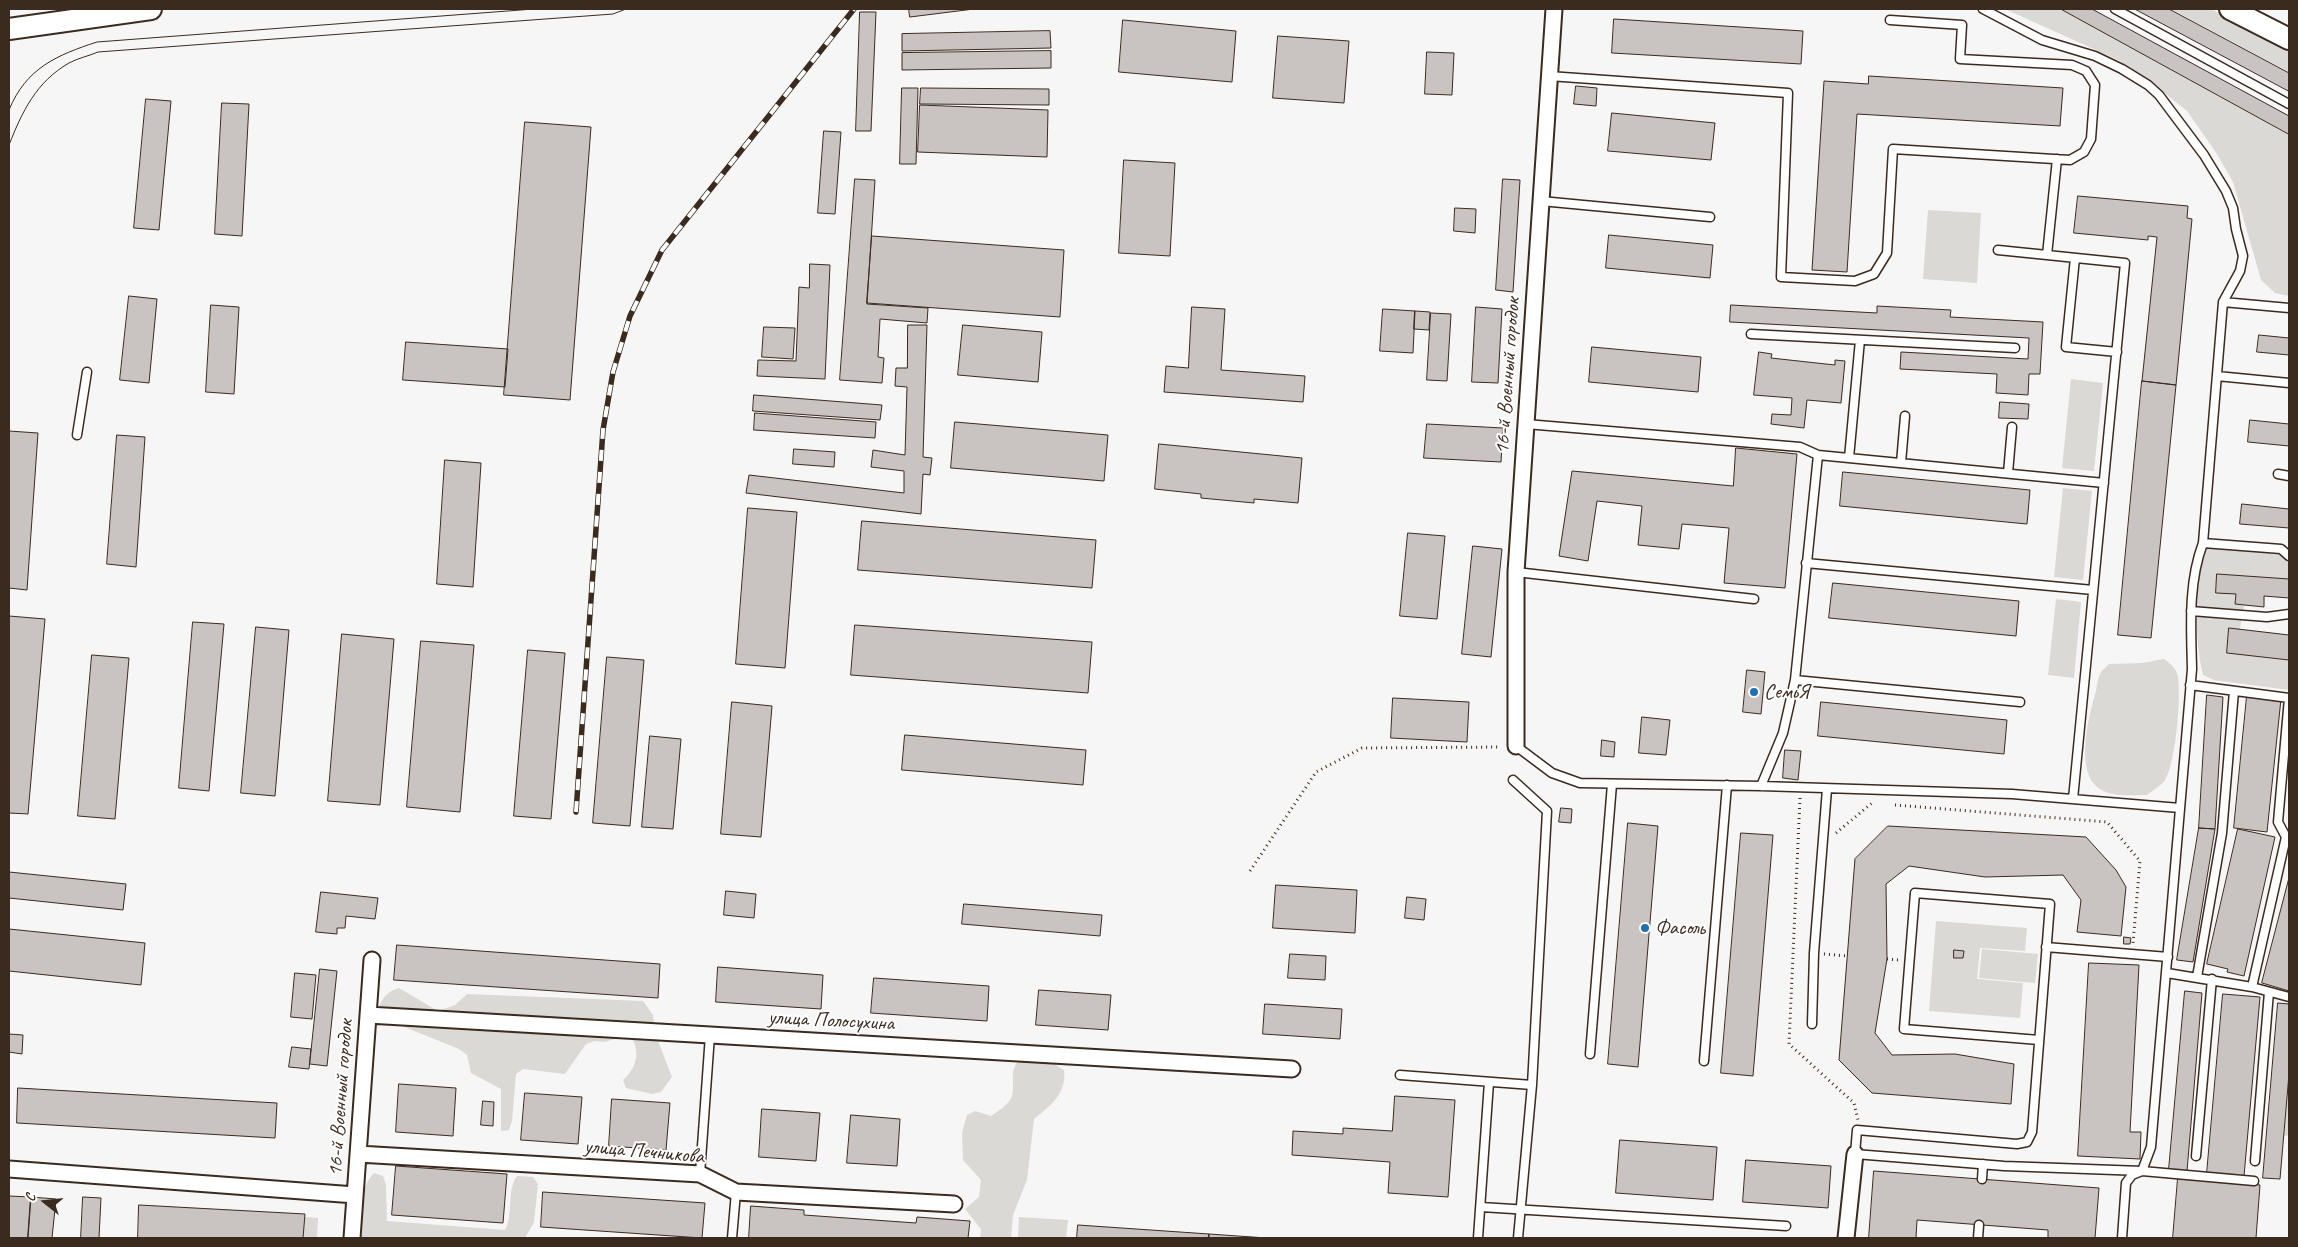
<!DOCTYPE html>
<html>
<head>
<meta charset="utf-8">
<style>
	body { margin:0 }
	#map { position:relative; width:2298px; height:1247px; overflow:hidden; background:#f7f6f6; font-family:Caveat,sans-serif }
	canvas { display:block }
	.frame { position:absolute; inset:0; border:10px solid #3b2a1e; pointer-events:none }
	.north { position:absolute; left:20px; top:1177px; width:50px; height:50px; -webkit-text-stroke:4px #fff; paint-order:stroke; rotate:286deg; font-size:14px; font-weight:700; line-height:20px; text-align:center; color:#3b2a1e }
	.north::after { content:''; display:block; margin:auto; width:18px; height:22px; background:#3b2a1e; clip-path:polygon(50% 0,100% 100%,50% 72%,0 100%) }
</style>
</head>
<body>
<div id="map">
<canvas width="2298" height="1247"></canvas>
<div class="frame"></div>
<div class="north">С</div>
</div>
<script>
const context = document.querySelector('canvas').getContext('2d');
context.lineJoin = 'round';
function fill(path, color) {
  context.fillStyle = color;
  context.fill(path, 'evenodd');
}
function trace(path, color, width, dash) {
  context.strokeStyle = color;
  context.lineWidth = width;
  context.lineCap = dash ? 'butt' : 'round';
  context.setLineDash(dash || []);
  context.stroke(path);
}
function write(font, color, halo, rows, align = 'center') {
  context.font = font + ' Caveat,sans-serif';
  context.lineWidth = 4;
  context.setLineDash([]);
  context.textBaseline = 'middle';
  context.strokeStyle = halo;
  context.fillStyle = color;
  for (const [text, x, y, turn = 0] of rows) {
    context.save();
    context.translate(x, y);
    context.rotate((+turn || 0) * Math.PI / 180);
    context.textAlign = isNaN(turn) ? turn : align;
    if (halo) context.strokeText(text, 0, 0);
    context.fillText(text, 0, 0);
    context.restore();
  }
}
const green = new Path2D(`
	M 2005,9 L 2061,9 L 2289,134 L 2289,296 L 2275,293 L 2261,280 L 2233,182 L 2217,154 L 2187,111 L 2146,78 L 2118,60 Z
	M 2171,9 L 2211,9 L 2289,49 L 2289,72 Z
	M 1928,210 L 1981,213 L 1977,283 L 1923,279 Z
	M 2071,379 L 2103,383 L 2094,471 L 2062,468 Z
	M 2063,488 L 2092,491 L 2083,580 L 2054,577 Z
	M 2207,548 L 2279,554 L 2289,563 L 2289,598 L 2265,596 L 2264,607 L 2244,605 L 2240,629 L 2289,635 L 2289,690 L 2214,680 L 2203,675 C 2194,636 2196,591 2203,552 Z
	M 2056,599 L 2081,602 L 2074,678 L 2048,675 Z
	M 2164,659 C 2171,664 2176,668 2178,677 C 2181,698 2176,762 2165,780 C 2161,786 2152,791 2147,795 C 2131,795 2107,798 2095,785 C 2076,765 2089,715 2096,691 C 2097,685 2098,677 2101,672 C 2103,669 2107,666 2109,664 L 2142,663 Z
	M 1936,921 L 2027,928 L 2025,951 L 1980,948 L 1977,979 L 2023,983 L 2020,1018 L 1929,1011 Z
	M 1982,949 L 2038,954 L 2035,983 L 1979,978 Z
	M 399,988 L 438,1011 L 455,1005 L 467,994 L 643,1001 L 653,1015 L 655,1033 L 672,1077 L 661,1092 L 652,1094 L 626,1088 L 623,1080 C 637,1068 641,1050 630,1035 L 604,1042 L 595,1041 L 586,1044 L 565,1074 L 523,1069 L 516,1074 L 512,1121 L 509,1130 L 501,1131 L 501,1089 L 471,1073 L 467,1055 L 459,1049 L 382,1018 L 378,1011 C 380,1000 387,991 399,988 Z
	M 1019,1060 L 1048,1060 L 1064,1070 C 1067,1093 1051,1106 1034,1119 L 1027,1180 L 1013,1215 L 1011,1238 L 980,1238 L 981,1229 L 965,1209 L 979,1197 L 981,1180 L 963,1160 L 962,1133 L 967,1115 L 975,1111 L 991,1116 C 998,1111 1009,1105 1012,1096 C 1016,1082 1008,1073 1019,1060 Z
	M 2289,1074 L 2289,1135 L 2284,1136 Z
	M 374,1173 L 383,1176 L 386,1185 L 387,1221 L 505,1230 C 514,1213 506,1192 517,1176 L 533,1177 L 538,1184 L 534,1222 L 525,1238 L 360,1238 C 360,1217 358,1189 374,1173 Z
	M 305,1217 L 318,1218 L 317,1238 L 303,1238 Z
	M 1019,1217 L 1068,1220 L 1066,1238 L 1018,1238 Z`);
const building = new Path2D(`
	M 909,9 L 974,9 L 910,17 Z
	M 2061,9 L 2092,9 L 2289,116 L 2289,134 Z
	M 2135,9 L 2169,9 L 2289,73 L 2289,91 Z
	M 860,12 L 876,12 L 871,131 L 856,131 Z
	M 1614,19 L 1803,31 L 1801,64 L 1612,53 Z
	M 1123,20 L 1236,31 L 1232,82 L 1119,72 Z
	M 1050,31 L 1051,48 L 902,51 L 902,34 Z
	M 1278,36 L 1349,41 L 1344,103 L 1273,98 Z
	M 1051,51 L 1051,68 L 902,70 L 902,53 Z
	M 1427,52 L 1454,53 L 1452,95 L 1425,94 Z
	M 1869,76 L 2063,88 L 2060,126 L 1857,114 L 1847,272 L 1812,270 L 1824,81 L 1868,84 Z
	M 1576,86 L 1597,88 L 1596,106 L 1574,104 Z
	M 902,88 L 918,88 L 916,164 L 900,164 Z
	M 921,88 L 1049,89 L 1049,105 L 920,104 Z
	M 146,99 L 171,101 L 159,230 L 134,228 Z
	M 222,103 L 249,104 L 242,236 L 215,234 Z
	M 920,105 L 1048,110 L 1047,157 L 918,152 Z
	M 1612,113 L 1715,123 L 1711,160 L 1608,151 Z
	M 525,122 L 591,127 L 570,400 L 504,395 Z
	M 824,131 L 841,132 L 835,214 L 818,213 Z
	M 1124,160 L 1175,163 L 1170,256 L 1119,253 Z
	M 855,179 L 875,180 L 867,304 L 928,308 L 927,323 L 880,319 L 878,357 L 884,358 L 882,383 L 840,380 Z
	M 1503,179 L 1520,180 L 1513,292 L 1496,290 Z
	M 2078,196 L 2188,206 L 2187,218 L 2192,219 L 2176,385 L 2142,381 L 2157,237 L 2148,236 L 2148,240 L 2074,233 Z
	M 1455,208 L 1476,209 L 1475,233 L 1454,231 Z
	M 1609,235 L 1713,245 L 1710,278 L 1606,268 Z
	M 872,236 L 1064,250 L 1060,317 L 867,303 Z
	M 810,264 L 830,265 L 825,379 L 757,376 L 758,360 L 796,361 L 799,287 L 809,288 Z
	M 129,296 L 157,299 L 149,383 L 120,380 Z
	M 211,305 L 239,307 L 234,394 L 206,392 Z
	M 1731,305 L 1877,313 L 1877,306 L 1951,310 L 1950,317 L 2043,322 L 2040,374 L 2029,374 L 2028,395 L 1996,393 L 1997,374 L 1900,369 L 1901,352 L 2028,359 L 2029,338 L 1730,322 Z
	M 1192,307 L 1225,309 L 1221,370 L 1305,376 L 1303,402 L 1164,392 L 1166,366 L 1188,368 Z
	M 1476,307 L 1502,309 L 1498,383 L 1472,382 Z
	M 1383,309 L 1415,311 L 1413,353 L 1380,351 Z
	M 1415,311 L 1430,312 L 1429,330 L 1414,329 Z
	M 1431,313 L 1451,314 L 1447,381 L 1427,380 Z
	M 908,325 L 927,325 L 923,457 L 932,458 L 930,475 L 923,474 L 921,514 L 746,493 L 749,475 L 904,493 L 904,471 L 871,467 L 873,450 L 905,455 L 907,387 L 895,386 L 896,368 L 907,368 Z
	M 963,325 L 1042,332 L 1038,382 L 958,375 Z
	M 764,327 L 795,328 L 793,359 L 762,357 Z
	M 2259,335 L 2289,338 L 2289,355 L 2257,352 Z
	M 406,342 L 508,349 L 505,387 L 403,380 Z
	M 1592,347 L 1701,357 L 1698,392 L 1589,382 Z
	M 1759,352 L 1772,354 L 1771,358 L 1835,365 L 1835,360 L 1845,361 L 1841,403 L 1807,400 L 1804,428 L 1771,424 L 1772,414 L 1791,415 L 1792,398 L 1754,395 Z
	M 2142,381 L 2176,385 L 2151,638 L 2118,635 Z
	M 754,395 L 882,405 L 880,420 L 753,411 Z
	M 2000,402 L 2029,404 L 2028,419 L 1999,418 Z
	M 755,413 L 876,422 L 875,438 L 754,430 Z
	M 2250,420 L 2289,424 L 2289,446 L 2248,442 Z
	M 955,422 L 1108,435 L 1104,481 L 951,468 Z
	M 1427,424 L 1503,428 L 1501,462 L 1424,458 Z
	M 9,431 L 38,433 L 27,590 L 9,588 Z
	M 117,435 L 145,437 L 136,567 L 107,564 Z
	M 1159,444 L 1302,458 L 1298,503 L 1254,499 L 1254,503 L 1201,498 L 1201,494 L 1155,489 Z
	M 1736,448 L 1797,454 L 1785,588 L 1724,583 L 1729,528 L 1682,524 L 1679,549 L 1638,545 L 1642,506 L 1597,501 L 1588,561 L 1559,556 L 1572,471 L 1733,486 Z
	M 794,449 L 835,452 L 834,467 L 793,464 Z
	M 445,460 L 481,463 L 473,587 L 437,584 Z
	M 1843,472 L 2030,490 L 2027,524 L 1840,506 Z
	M 2242,504 L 2289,509 L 2289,528 L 2240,524 Z
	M 748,508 L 797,512 L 785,668 L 736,664 Z
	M 862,521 L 1096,540 L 1092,588 L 858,570 Z
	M 1408,533 L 1445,536 L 1437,619 L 1400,616 Z
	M 1473,546 L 1502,549 L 1491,657 L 1462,654 Z
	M 2217,574 L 2289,579 L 2289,598 L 2264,596 L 2264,607 L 2235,604 L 2236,594 L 2216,593 Z
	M 1833,583 L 2019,601 L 2016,636 L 1829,618 Z
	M 9,616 L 45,619 L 28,814 L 9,813 Z
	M 193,622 L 224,624 L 209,791 L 179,788 Z
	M 855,625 L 1092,642 L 1088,693 L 851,675 Z
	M 256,627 L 289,630 L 275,796 L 241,793 Z
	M 2229,628 L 2289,635 L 2289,660 L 2227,653 Z
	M 342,634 L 394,639 L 380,805 L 328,801 Z
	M 421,641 L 474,645 L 460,812 L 407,807 Z
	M 528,650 L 565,653 L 551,819 L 514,816 Z
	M 92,655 L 129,658 L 115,819 L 78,816 Z
	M 607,657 L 644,660 L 630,826 L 593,823 Z
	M 1747,670 L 1765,672 L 1761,714 L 1743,712 Z
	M 2207,695 L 2223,697 L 2215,829 L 2199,828 Z
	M 2247,696 L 2281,699 L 2267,832 L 2234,828 Z
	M 1393,698 L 1469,702 L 1467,742 L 1391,738 Z
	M 732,702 L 772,706 L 761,837 L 721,834 Z
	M 1821,702 L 2007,720 L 2004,754 L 1818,736 Z
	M 1642,717 L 1670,720 L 1666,755 L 1639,753 Z
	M 905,735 L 1086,750 L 1083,785 L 902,770 Z
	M 650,736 L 681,739 L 673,829 L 642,827 Z
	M 1602,740 L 1615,742 L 1614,757 L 1601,756 Z
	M 1785,750 L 1801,751 L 1798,780 L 1783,778 Z
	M 1561,808 L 1572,809 L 1571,823 L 1559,822 Z
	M 1628,823 L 1658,826 L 1638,1067 L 1608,1064 Z
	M 1888,826 L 2086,837 L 2116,870 L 2126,887 L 2121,936 L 2077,932 L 2081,900 L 2063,875 L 1985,877 L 1909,866 L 1886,884 L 1887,959 L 1875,1033 L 1892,1055 L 1955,1054 L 2014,1064 L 2011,1104 L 1872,1093 L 1839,1060 L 1855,859 Z
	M 2199,828 L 2215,829 L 2193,962 L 2177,960 Z
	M 2238,829 L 2275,837 L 2244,976 L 2227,972 L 2228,969 L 2207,964 Z
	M 1741,833 L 1773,835 L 1753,1076 L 1721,1073 Z
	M 9,872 L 126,884 L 123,910 L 9,898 Z
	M 2289,878 L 2289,991 L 2262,983 Z
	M 1276,885 L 1357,890 L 1355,933 L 1273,928 Z
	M 726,891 L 756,894 L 754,918 L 724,915 Z
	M 321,892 L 378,898 L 375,919 L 346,916 L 345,928 L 337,928 L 337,934 L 316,932 Z
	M 1407,897 L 1426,899 L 1424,920 L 1405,918 Z
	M 964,904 L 1102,915 L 1100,936 L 962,924 Z
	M 9,929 L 145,943 L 141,985 L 9,971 Z
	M 2124,937 L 2131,938 L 2130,944 L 2124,944 Z
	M 397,945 L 660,964 L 658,998 L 394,980 Z
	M 1954,950 L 1964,951 L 1963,958 L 1954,958 Z
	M 1290,954 L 1326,956 L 1325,980 L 1288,978 Z
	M 2089,963 L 2139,965 L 2130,1132 L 2141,1132 L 2140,1159 L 2078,1156 Z
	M 718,967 L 823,975 L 821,1009 L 716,1002 Z
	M 320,969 L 337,971 L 327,1066 L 310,1064 Z
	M 295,973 L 316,975 L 312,1019 L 291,1017 Z
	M 874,978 L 989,986 L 987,1021 L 871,1013 Z
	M 1039,990 L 1111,995 L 1108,1030 L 1036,1025 Z
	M 2185,991 L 2202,993 L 2187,1171 L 2169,1169 Z
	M 2223,994 L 2260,997 L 2244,1176 L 2207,1173 Z
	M 2278,1003 L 2289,1004 L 2289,1074 L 2280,1179 L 2263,1178 Z
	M 1265,1004 L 1342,1009 L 1340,1039 L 1263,1034 Z
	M 9,1034 L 23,1035 L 22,1054 L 9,1052 Z
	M 292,1047 L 311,1049 L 309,1069 L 289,1067 Z
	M 399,1084 L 456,1088 L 453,1136 L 396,1132 Z
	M 18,1088 L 277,1103 L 275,1138 L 17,1123 Z
	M 525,1093 L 582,1097 L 578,1144 L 521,1140 Z
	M 1395,1096 L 1455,1100 L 1448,1197 L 1388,1193 L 1390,1162 L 1292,1155 L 1293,1131 L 1343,1134 L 1343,1128 L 1392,1131 Z
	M 612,1099 L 670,1103 L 666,1150 L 609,1146 Z
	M 483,1101 L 494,1102 L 493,1126 L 481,1125 Z
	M 762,1109 L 820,1113 L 816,1161 L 759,1157 Z
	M 851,1115 L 900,1119 L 897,1166 L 847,1163 Z
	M 1620,1140 L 1717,1147 L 1713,1200 L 1616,1193 Z
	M 1746,1160 L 1831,1166 L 1828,1208 L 1743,1202 Z
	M 396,1166 L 507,1174 L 503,1223 L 392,1215 Z
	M 1874,1171 L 2099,1188 L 2095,1238 L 2048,1238 L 2048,1230 L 1917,1220 L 1916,1238 L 1869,1238 Z
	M 2178,1178 L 2260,1185 L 2256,1238 L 2173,1238 Z
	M 543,1192 L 705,1203 L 702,1238 L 541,1227 Z
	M 9,1196 L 31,1197 L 28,1238 L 9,1238 Z
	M 31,1197 L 56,1199 L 52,1238 L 28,1238 Z
	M 83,1197 L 101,1198 L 99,1238 L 81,1238 Z
	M 139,1205 L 305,1214 L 303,1238 L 138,1238 Z
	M 751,1206 L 804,1210 L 804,1215 L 916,1223 L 917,1217 L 970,1221 L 968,1238 L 749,1238 Z
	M 1078,1225 L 1209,1234 L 1209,1238 L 1077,1238 Z
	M 1209,1234 L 1267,1238 L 1209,1238 Z`);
const path = new Path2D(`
	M 1800,798 L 1789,1044 L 1854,1103 L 1858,1120
	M 1895,805 L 2107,822 L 2140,861 L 2133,943
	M 1836,833 L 1872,803
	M 1250,871 L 1316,772 L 1362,748 L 1500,747
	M 1824,954 L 1847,956
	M 1887,959 L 1899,960`);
const service = new Path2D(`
	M 1983,9 L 2042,40 L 2095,56 L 2122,69 L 2148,85 L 2159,95 L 2204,155 L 2226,191 L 2233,208 L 2236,229 L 2243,256 L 2240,271 L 2223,302 L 2203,543 C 2188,583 2191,626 2192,669 L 2151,1147 L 2142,1171 L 2132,1175 L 2126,1183 L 2122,1238
	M 2115,9 L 2289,104
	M 1549,76 L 1788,93 L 1781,277 L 1855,281 L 1874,274 L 1887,253 L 1893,149 L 2070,160 L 2084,152 L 2091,139 L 2095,85 L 2086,71 L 2072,65 L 1960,59 L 1962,25 L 1890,20
	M 2057,159 L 2047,255 L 2125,263 L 2073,799
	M 1541,201 L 1710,217
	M 1998,250 L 2047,255
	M 2075,258 L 2066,347 L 2117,352
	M 2223,302 L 2289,308
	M 1751,334 L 2015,348
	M 2217,376 L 2289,383
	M 1526,424 L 1800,447 L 1818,455 L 2104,483
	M 77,435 L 87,372
	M 1849,458 L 1860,340
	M 1901,463 L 1905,416
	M 2008,473 L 2012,427
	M 2278,474 L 2289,476
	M 2203,543 L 2281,549 L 2289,556
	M 1806,563 L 2093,590
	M 1516,572 L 1754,599
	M 2191,611 L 2267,617 L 2289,614
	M 1795,680 L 2020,702
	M 2190,685 L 2289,698
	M 1516,746 L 1552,773 L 1580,783 L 1761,786 L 2012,794 L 2180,808
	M 1513,780 L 1547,811 L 1532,1085 L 1518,1238
	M 1761,786 L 1783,733 L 1795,680 L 1818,455
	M 2046,947 L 2168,957
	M 2167,973 L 2252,987 L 2289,997
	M 2197,977 L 2222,833 L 2234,691
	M 2252,987 L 2286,837 L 2278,822 L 2289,698
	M 1812,1024 L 1814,953 L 1827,789
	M 2039,1040 L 1904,1029 L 1915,893 L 2050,904 L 2032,1132 L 2027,1142 L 2017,1144 L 1857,1130 L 1855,1154 L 2004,1166 L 2142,1171 L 2254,1181
	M 1590,1054 L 1612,784
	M 1704,1061 L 1727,785
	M 1400,1075 L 1532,1085
	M 2196,1156 L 2212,979
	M 2255,1161 L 2269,992
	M 700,1174 L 710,1035
	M 1982,1179 L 1983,1164
	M 1481,1207 L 1786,1226
	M 732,1238 L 736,1192
	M 1478,1238 L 1489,1082
	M 1978,1238 L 1979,1225`);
const minor = new Path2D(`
	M 1516,746 L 1516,572 L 1554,9
	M 368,1015 L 1292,1069
	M 358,1154 L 700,1174 L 736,1192 L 954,1204
	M 9,1169 L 355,1195
	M 352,1238 L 372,960
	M 1846,1238 L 1855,1154`);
const secondary = new Path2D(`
	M 2230,9 L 2289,39
	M 9,29 L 151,9`);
const tram = new Path2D(`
	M 9,110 C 26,68 57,55 97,42 L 534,9
	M 9,145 C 22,112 36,82 69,63 C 78,58 89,56 98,52 L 613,14 L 626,9`);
const rail = new Path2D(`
	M 576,812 L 603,430 L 613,372 L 630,316 L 662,250 L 854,9`);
const markers = [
	[1754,692,5,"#1f6fb2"],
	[1645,928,5,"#1f6fb2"]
];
const streetNames = [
	["16-й Военный городок",1508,376,-86],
	["улица Полосухина",831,1021,3],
	["16-й Военный городок",341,1098,-86],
	["улица Печникова",644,1152,5]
];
const poiNames = [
	["СемьЯ",1764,692],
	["Фасоль",1655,928]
];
fill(green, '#dbd9d6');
fill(building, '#c9c3c1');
trace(building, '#3b2a1e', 1);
trace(service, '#3b2a1e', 11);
trace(minor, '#3b2a1e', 19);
trace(secondary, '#3b2a1e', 24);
trace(path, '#3b2a1e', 3, [1, 4]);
trace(service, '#fff', 8);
trace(minor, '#fff', 15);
trace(secondary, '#fff', 20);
trace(tram, '#3b2a1e', 1);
trace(rail, '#3b2a1e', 5.5);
trace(rail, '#fff', 4, [11]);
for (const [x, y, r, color] of markers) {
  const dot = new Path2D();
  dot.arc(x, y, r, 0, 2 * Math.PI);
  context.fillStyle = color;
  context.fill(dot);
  trace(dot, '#fff', 2);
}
write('21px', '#3b2a1e', '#fff', streetNames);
write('21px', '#3b2a1e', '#fff', poiNames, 'left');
</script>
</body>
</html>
